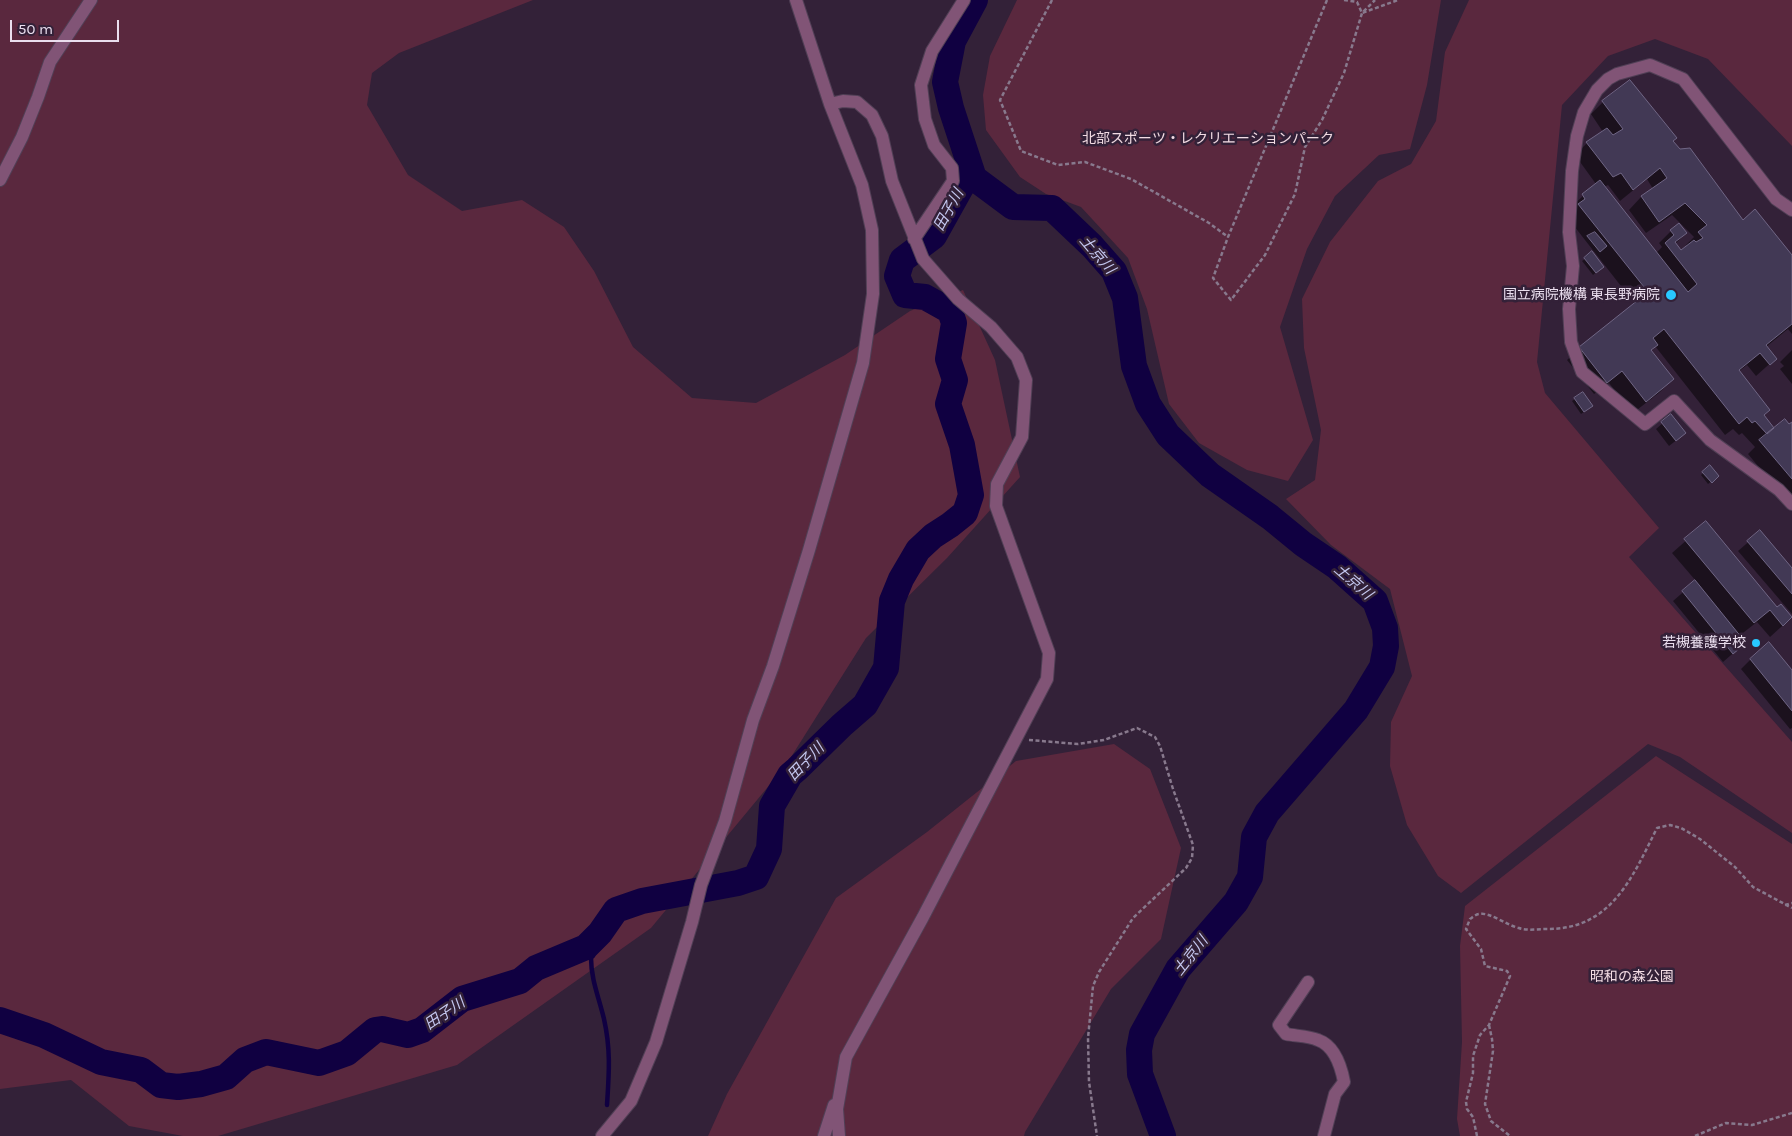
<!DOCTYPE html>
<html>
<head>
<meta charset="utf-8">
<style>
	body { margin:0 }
	#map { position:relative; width:1792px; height:1136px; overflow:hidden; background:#332138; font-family:Karla,sans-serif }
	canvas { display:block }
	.scale { position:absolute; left:10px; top:20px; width:109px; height:22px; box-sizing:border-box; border:2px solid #eadeee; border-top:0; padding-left:6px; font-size:15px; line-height:18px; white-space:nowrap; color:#eadeee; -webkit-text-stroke:4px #332138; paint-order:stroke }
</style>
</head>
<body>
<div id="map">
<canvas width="1792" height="1136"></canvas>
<div class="scale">50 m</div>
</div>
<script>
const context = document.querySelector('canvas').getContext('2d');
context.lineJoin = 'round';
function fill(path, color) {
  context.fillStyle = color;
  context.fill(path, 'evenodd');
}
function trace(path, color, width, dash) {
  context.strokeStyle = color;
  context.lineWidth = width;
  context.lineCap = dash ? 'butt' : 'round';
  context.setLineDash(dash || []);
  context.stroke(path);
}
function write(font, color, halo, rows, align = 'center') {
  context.font = font + ' Karla,"Noto Sans JP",sans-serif';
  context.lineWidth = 5;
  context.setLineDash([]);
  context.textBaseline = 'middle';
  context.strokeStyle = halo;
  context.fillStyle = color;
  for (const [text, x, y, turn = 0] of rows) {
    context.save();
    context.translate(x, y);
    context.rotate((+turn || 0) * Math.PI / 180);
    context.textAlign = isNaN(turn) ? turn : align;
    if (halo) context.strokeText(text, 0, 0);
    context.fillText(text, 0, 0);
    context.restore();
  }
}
const green = new Path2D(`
	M 0,0 L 533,0 L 399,53 L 372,73 L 367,105 L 408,175 L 462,211 L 522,200 L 564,227 L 594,271 L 633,347 L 692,398 L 756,403 L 845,355 L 910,311 L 963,290 L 995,360 L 1020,477 L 947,558 L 866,638 L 786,765 L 651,928 L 457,1065 L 218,1136 L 183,1136 L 129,1126 L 71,1080 L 0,1089 Z
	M 1017,0 L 1441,0 L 1427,85 L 1410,149 L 1379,155 L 1335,196 L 1307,249 L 1280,327 L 1313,440 L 1288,481 L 1247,470 L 1199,443 L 1169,404 L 1147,309 L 1128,258 L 1081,207 L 1046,194 L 1020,177 L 986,130 L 983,95 L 990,56 Z
	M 1469,0 L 1792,0 L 1792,146 L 1708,59 L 1655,39 L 1608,56 L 1562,105 L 1537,362 L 1545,393 L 1659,528 L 1629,557 L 1792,742 L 1792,833 L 1680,757 L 1648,744 L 1461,893 L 1438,876 L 1407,825 L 1390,766 L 1391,722 L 1412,676 L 1390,589 L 1331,545 L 1286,499 L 1315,480 L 1321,430 L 1304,348 L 1302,299 L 1330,242 L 1378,181 L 1411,164 L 1436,121 L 1445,52 Z
	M 1114,744 L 1150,769 L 1181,848 L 1161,939 L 1111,989 L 1025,1132 L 1024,1136 L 708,1136 L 727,1094 L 836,898 L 927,832 L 1016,761 Z
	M 1656,756 L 1792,844 L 1792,1136 L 1460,1136 L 1457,1119 L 1462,1042 L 1460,946 L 1465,906 Z`);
const shadow = new Path2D(`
	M 1603,102 L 1672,141 L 1742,222 L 1792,257 L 1792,334 L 1788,329 L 1766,347 L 1775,359 L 1756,376 L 1747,365 L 1738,372 L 1763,416 L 1774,430 L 1789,426 L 1792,423 L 1792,507 L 1748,454 L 1755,447 L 1742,433 L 1739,435 L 1733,429 L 1725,435 L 1655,346 L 1650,351 L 1672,379 L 1660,392 L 1633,413 L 1609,383 L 1594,394 L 1567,360 L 1580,348 L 1635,304 L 1567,217 L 1570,208 L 1596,184 L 1575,155 L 1587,143 L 1603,132 L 1591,114 ZM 1647,179 L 1653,189 L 1641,197 L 1629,210 L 1646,233 L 1672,215 L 1694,237 L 1686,245 L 1687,247 L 1681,251 L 1675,244 L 1686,233 L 1671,231 L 1659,243 L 1662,247 L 1656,253 L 1604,187 L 1608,185 L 1620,201 Z
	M 1585,259 L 1602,267 L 1593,275 L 1582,261 Z
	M 1792,350 L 1792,384 L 1780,369 L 1784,366 L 1780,362 Z
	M 1575,399 L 1589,408 L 1581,414 L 1572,401 Z
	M 1671,416 L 1678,439 L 1669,446 L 1656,429 Z
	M 1710,467 L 1718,476 L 1708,484 L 1701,475 Z
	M 1706,523 L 1777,608 L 1780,606 L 1791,618 L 1770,637 L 1757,622 L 1739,636 L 1745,643 L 1723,662 L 1673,601 L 1696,581 L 1672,553 Z
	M 1760,532 L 1792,570 L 1792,614 L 1738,551 Z
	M 1751,659 L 1792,672 L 1792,728 L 1790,729 L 1741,669 Z`);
const stream = new Path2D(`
	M 591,942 L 593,956 L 591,958 C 591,979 599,998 604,1019 C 611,1050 609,1074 607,1105`);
const river = new Path2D(`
	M 974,178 L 1013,207 L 1052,208 L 1092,246 L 1114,271 L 1125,298 L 1134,366 L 1148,404 L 1168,435 L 1210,475 L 1270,517 L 1303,544 L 1337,567 L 1375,601 L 1385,628 L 1386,646 L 1382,667 L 1356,710 L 1267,813 L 1254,837 L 1250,877 L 1236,902 L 1178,969 L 1142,1034 L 1139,1050 L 1140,1074 L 1163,1136
	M 974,178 L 951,108 L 945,82 L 953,41 L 975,0
	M 0,1020 L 44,1035 L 101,1062 L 141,1070 L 161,1085 L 178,1087 L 201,1084 L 226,1077 L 245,1060 L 266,1052 L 319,1063 L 347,1053 L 375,1030 L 382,1029 L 408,1035 L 422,1030 L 462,999 L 520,981 L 536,968 L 586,947 L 600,933 L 616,910 L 642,901 L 738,883 L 756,877 L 769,849 L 772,806 L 790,775 L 797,769 L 842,725 L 865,705 L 886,668 L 892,601 L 901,579 L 918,550 L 933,536 L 950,525 L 965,513 L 971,495 L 962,445 L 948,404 L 955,380 L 948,359 L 954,323 L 950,311 L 925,297 L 905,295 L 897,276 L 902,260 L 934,236 L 963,184 L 974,178`);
const building = new Path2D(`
	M 1630,80 L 1677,138 L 1673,141 L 1680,149 L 1690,148 L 1743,220 L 1755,209 L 1792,255 L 1792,324 L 1766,345 L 1777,359 L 1770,365 L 1760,353 L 1739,370 L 1770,410 L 1764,415 L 1774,428 L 1767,434 L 1755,421 L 1752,423 L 1747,417 L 1739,424 L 1664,329 L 1653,338 L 1658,345 L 1651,350 L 1674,379 L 1646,402 L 1622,371 L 1607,383 L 1579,347 L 1648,292 L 1578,204 L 1585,199 L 1582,194 L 1600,180 L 1688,292 L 1697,284 L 1665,243 L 1674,235 L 1670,230 L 1679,223 L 1687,233 L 1675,242 L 1681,250 L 1694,240 L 1696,242 L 1703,238 L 1698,232 L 1707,225 L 1685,203 L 1659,222 L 1641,196 L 1667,178 L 1660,168 L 1633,190 L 1621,173 L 1613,177 L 1586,142 L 1607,128 L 1613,135 L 1623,129 L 1602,101 Z
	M 1595,232 L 1607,246 L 1600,252 L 1587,236 Z
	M 1592,251 L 1604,267 L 1596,273 L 1584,258 Z
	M 1583,392 L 1593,406 L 1584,412 L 1574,398 Z
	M 1671,414 L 1686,433 L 1676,441 L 1661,422 Z
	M 1785,419 L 1789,424 L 1792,422 L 1792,479 L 1759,440 Z
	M 1710,465 L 1719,476 L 1712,483 L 1702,472 Z
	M 1706,521 L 1777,607 L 1781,604 L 1792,617 L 1783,626 L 1770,610 L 1754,623 L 1684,539 Z
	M 1760,530 L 1792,568 L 1792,594 L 1747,541 Z
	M 1695,580 L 1746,643 L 1733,654 L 1682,591 Z
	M 1769,642 L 1792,670 L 1792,711 L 1750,659 Z`);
const path = new Path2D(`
	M 1052,0 L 1000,100 L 1021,151 L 1058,165 L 1085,162 L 1131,179 L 1209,223 L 1228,237
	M 1327,0 L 1228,237 L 1213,278 L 1231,300 L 1265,255 L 1295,194 L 1305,147 L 1322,120 L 1344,73 L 1362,13 L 1375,0
	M 1344,0 L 1357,2 L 1362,13 L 1398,0
	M 1029,740 L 1078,744 L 1104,740 L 1137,728 L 1155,737 L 1160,746 L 1173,789 L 1193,845 L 1192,858 L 1186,868 L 1133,918 L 1099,972 L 1093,986 L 1088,1038 L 1089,1082 L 1097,1136
	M 1785,905 L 1792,903
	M 1489,1025 L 1492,1039 L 1493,1051 L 1485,1104 L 1491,1121 L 1510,1136
	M 1477,1136 L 1473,1117 L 1467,1109 L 1466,1102 L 1473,1073 L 1473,1056 L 1480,1035 L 1489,1025 L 1510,976 L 1507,971 L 1485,966 L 1481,949 L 1466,929 L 1470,919 C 1473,917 1476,914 1480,914 C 1490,912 1508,926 1519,928 C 1527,931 1537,929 1546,929 C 1611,930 1632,878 1657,828 L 1670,825 L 1681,828 L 1700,839 L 1735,867 L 1753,887 L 1792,908
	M 1695,1136 L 1726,1123 L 1752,1125 L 1792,1113`);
const minor = new Path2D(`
	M 830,104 L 843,101 L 857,102 L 872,115 L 882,136 L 892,181 L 923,259 L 958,299 L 991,327 L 1017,357 L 1026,380 L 1022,437 L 997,484 L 996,506 L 1049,653 L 1047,679 L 923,917 L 846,1057 L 837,1109 L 839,1136
	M 0,180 L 22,137 L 38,97 L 50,62 L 91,0
	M 1792,210 L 1776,199 L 1683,79 L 1650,65 L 1617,74 L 1608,79 L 1597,90 L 1584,112 L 1577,136 L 1572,171 L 1569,232 L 1573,266 L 1569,309 L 1571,342 L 1582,372 L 1645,424 L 1674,401 L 1710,440 L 1779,490 L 1792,504
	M 914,239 L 953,181 L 952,168 L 934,145 L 925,119 L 921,85 L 932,51 L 964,0
	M 1308,982 L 1279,1025 L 1286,1034 C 1296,1036 1309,1036 1318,1040 C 1335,1046 1341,1066 1344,1082 L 1335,1094 L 1324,1136
	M 602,1136 L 631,1101 L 656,1042 L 692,922 L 701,885 L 725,821 L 753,720 L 773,666 L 809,550 L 863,363 L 873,294 L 872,230 L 862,185 L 830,104 L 796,0
	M 824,1136 L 834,1105`);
const markers = [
	[1671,295,6,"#28c8ff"],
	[1756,643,5,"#28c8ff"]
];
const parkNames = [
	["北部スポーツ・レクリエーションパーク",1208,139],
	["昭和の森公園",1632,977]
];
const poiNames = [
	["国立病院機構 東長野病院",1660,295],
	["若槻養護学校",1746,643]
];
const waterNames = [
	["田子川",949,210,-61],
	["土京川",1097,255,49],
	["土京川",1353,582,41],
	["田子川",806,762,-46],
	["土京川",1191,956,-52],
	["田子川",445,1014,-34]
];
fill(green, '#5a283e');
fill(shadow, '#0007');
trace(stream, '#100041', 4.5);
trace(river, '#100041', 26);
fill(building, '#423955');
trace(building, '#706685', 1);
trace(minor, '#503f55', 14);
trace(path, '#88798d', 2.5, [4, 2.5]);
trace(minor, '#815476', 12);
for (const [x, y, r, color] of markers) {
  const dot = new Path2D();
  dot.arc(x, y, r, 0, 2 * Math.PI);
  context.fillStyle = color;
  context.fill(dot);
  trace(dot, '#332138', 2);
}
write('14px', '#f2dbe3', '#332138', parkNames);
write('14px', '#eadeee', '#332138', poiNames, 'right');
write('italic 15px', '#c5c8f1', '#332138', waterNames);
</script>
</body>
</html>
